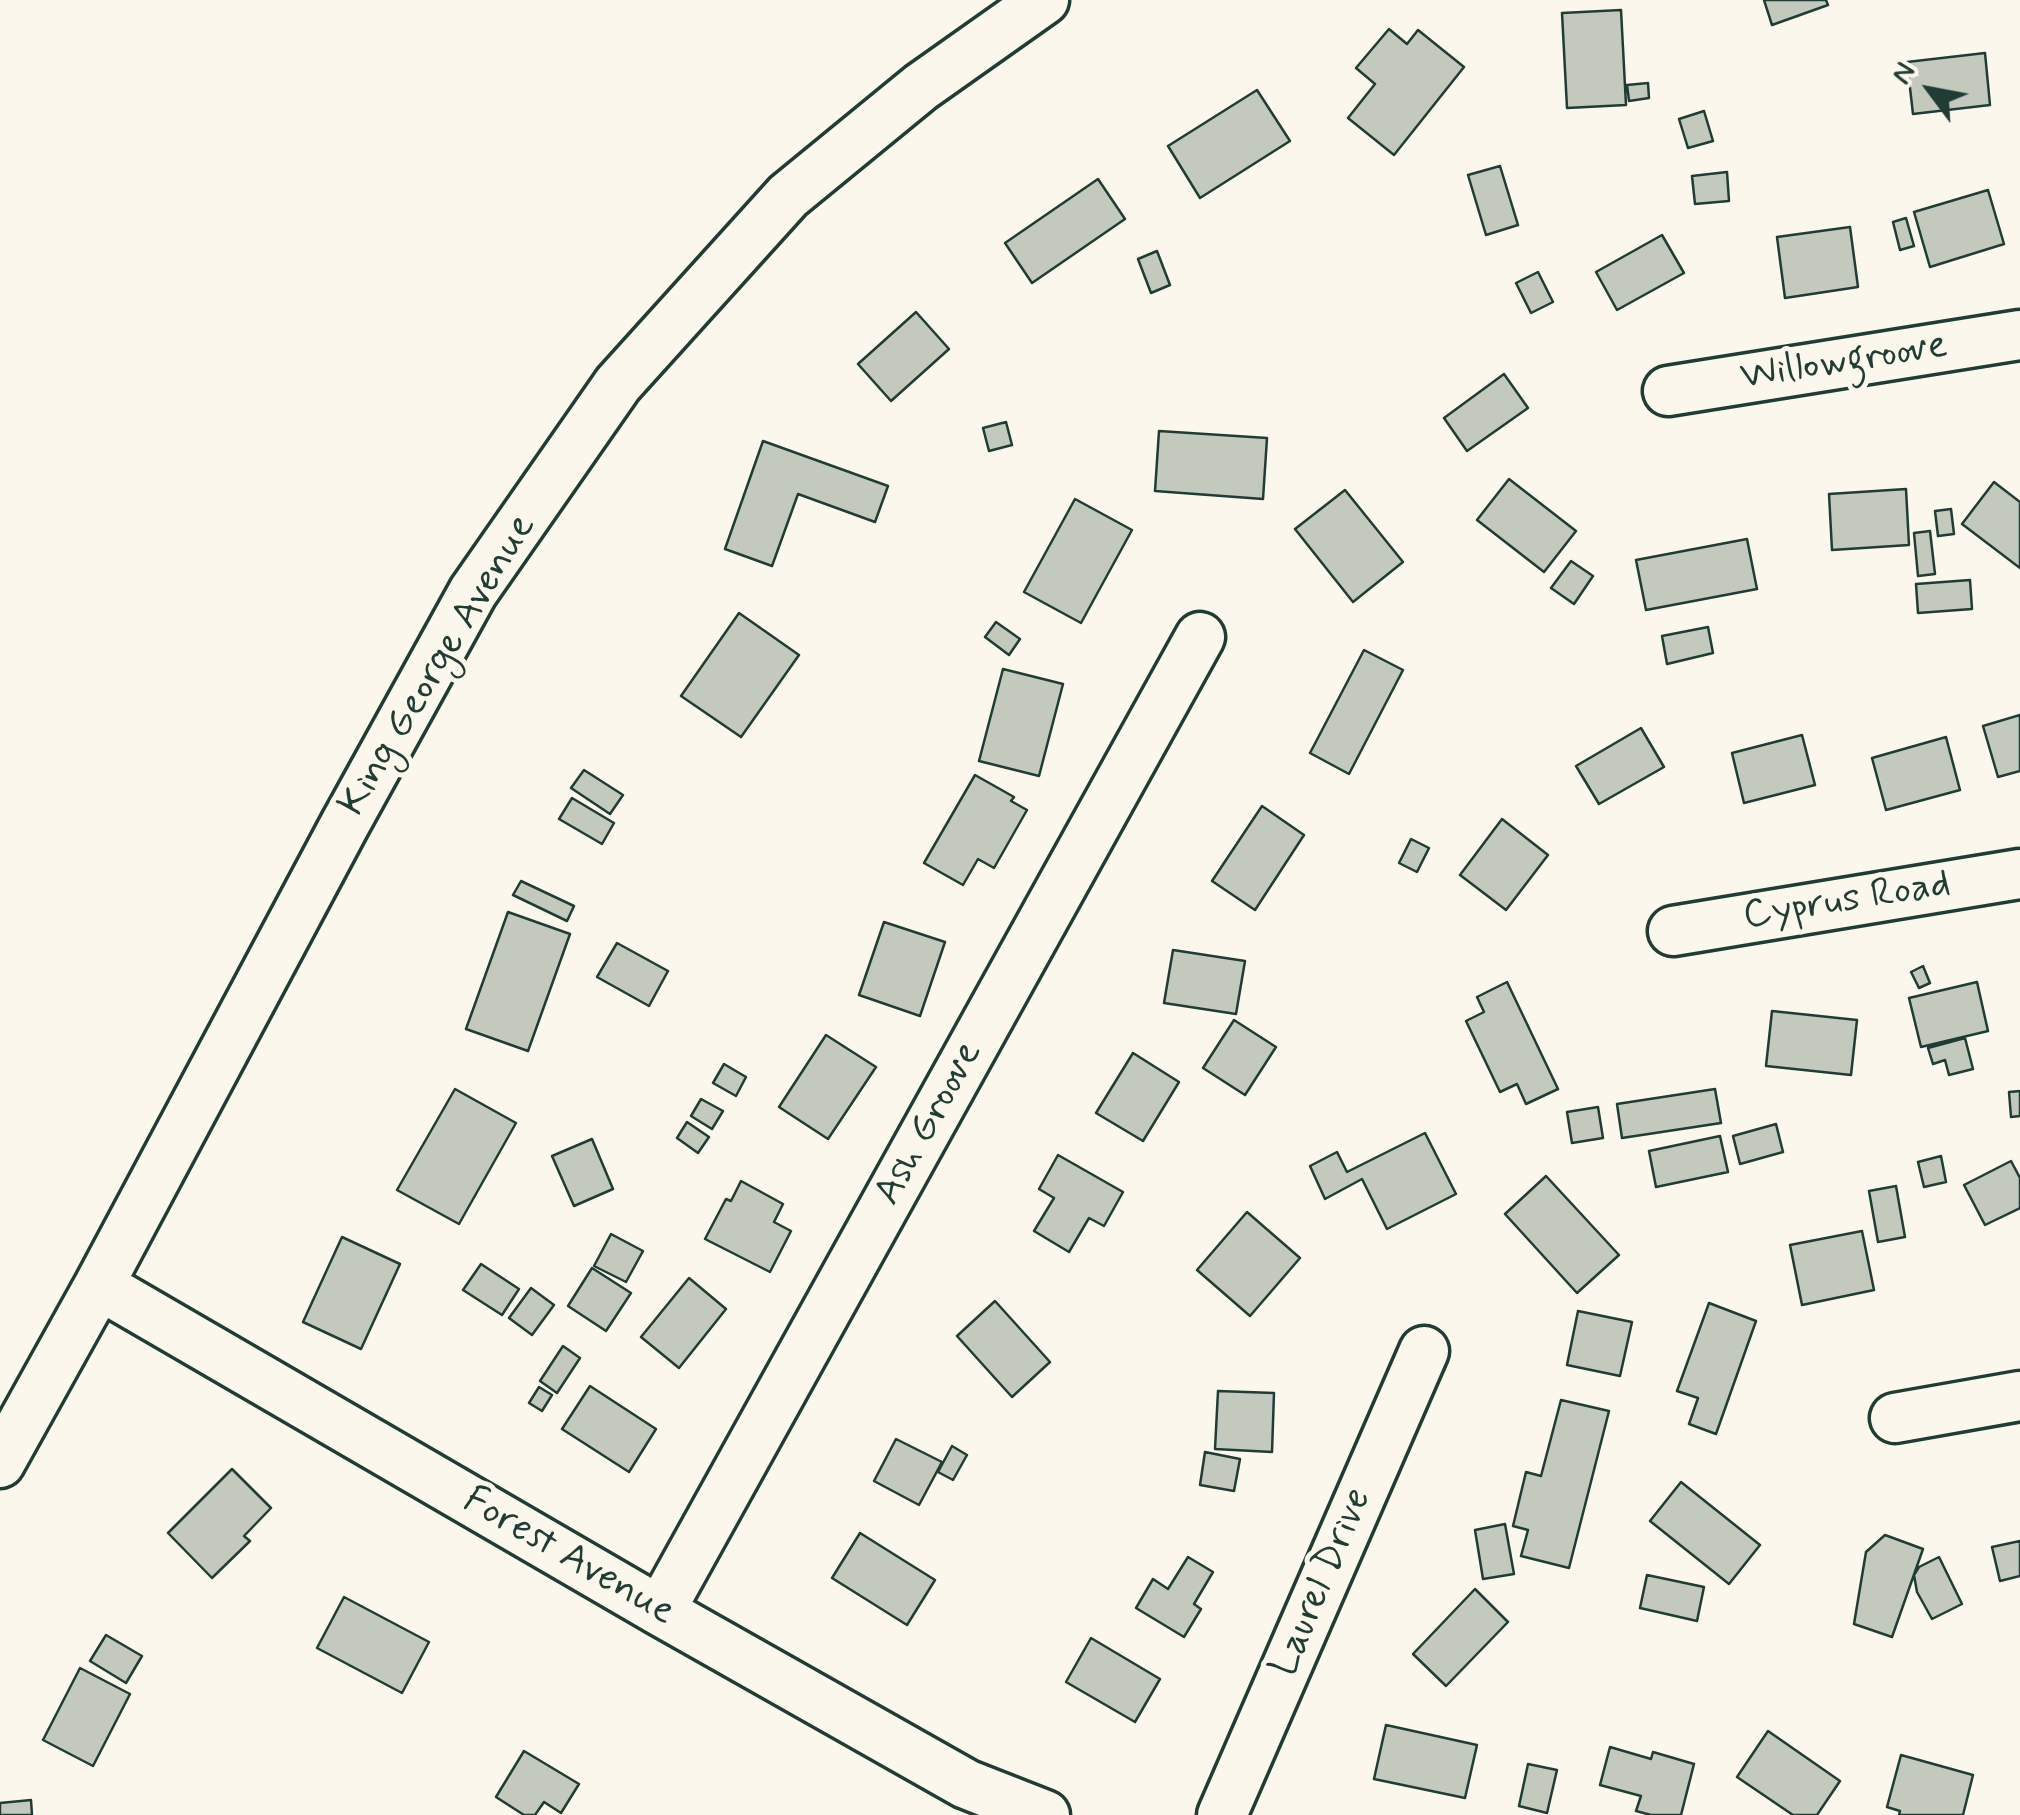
<!DOCTYPE html>
<html>
<head>
<meta charset="utf-8">
<style>
	body { margin:0 }
	#map { position:relative; width:2020px; height:1815px; overflow:hidden; background:#fbf7ec; font-family:Mynerve,sans-serif }
	canvas { display:block }
	.north { position:absolute; left:1880px; top:40px; width:100px; height:100px; -webkit-text-stroke:8px #fbf7ec; paint-order:stroke; rotate:302deg; font-size:28px; font-weight:700; line-height:40px; text-align:center; color:#1f3d34 }
	.north::after { content:''; display:block; margin:auto; width:35px; height:45px; background:#1f3d34; clip-path:polygon(50% 0,100% 100%,50% 72%,0 100%) }
</style>
</head>
<body>
<div id="map">
<canvas width="2020" height="1815"></canvas>
<div class="north">N</div>
</div>
<script>
const context = document.querySelector('canvas').getContext('2d');
context.lineJoin = 'round';
function fill(path, color) {
  context.fillStyle = color;
  context.fill(path, 'evenodd');
}
function trace(path, color, width, dash) {
  context.strokeStyle = color;
  context.lineWidth = width;
  context.lineCap = dash ? 'butt' : 'round';
  context.setLineDash(dash || []);
  context.stroke(path);
}
function write(font, color, halo, rows, align = 'center') {
  context.font = font + ' Mynerve,sans-serif';
  context.lineWidth = 10;
  context.setLineDash([]);
  context.textBaseline = 'middle';
  context.strokeStyle = halo;
  context.fillStyle = color;
  for (const [text, x, y, turn = 0] of rows) {
    context.save();
    context.translate(x, y);
    context.rotate((+turn || 0) * Math.PI / 180);
    context.textAlign = isNaN(turn) ? turn : align;
    if (halo) context.strokeText(text, 0, 0);
    context.fillText(text, 0, 0);
    context.restore();
  }
}
const building = new Path2D(`
	M 1764,0 L 1826,0 L 1828,5 L 1772,25 Z
	M 1621,10 L 1626,105 L 1567,108 L 1562,13 Z
	M 1389,29 L 1407,44 L 1418,30 L 1464,67 L 1394,155 L 1348,118 L 1375,84 L 1356,68 Z
	M 1985,53 L 1990,105 L 1913,114 L 1907,62 Z
	M 1648,83 L 1649,98 L 1629,101 L 1627,85 Z
	M 1257,90 L 1290,141 L 1200,198 L 1168,146 Z
	M 1704,111 L 1713,141 L 1688,148 L 1679,119 Z
	M 1500,166 L 1518,225 L 1486,235 L 1468,175 Z
	M 1727,172 L 1729,201 L 1695,204 L 1692,176 Z
	M 1098,179 L 1125,219 L 1032,283 L 1005,243 Z
	M 1988,190 L 2004,244 L 1930,267 L 1914,212 Z
	M 1906,218 L 1914,246 L 1900,250 L 1893,222 Z
	M 1850,227 L 1858,287 L 1785,298 L 1777,237 Z
	M 1662,235 L 1684,273 L 1617,310 L 1596,272 Z
	M 1157,251 L 1170,285 L 1151,293 L 1138,259 Z
	M 1538,272 L 1553,302 L 1531,313 L 1516,283 Z
	M 916,312 L 949,349 L 891,401 L 858,364 Z
	M 1504,374 L 1528,408 L 1467,451 L 1444,418 Z
	M 1006,422 L 1012,445 L 989,451 L 983,428 Z
	M 1159,431 L 1267,438 L 1263,499 L 1155,491 Z
	M 763,441 L 888,486 L 875,522 L 798,494 L 772,566 L 725,549 Z
	M 1509,479 L 1576,531 L 1544,572 L 1477,520 Z
	M 1994,482 L 2020,502 L 2020,568 L 1962,524 Z
	M 1906,489 L 1909,545 L 1832,550 L 1829,494 Z
	M 1345,490 L 1403,562 L 1353,602 L 1295,529 Z
	M 1075,499 L 1132,530 L 1081,623 L 1024,592 Z
	M 1951,509 L 1954,534 L 1938,536 L 1935,511 Z
	M 1930,531 L 1935,574 L 1918,576 L 1914,533 Z
	M 1747,539 L 1757,589 L 1646,610 L 1636,560 Z
	M 1571,561 L 1593,576 L 1574,604 L 1551,588 Z
	M 1970,580 L 1972,609 L 1918,613 L 1916,584 Z
	M 739,613 L 799,655 L 741,737 L 681,696 Z
	M 996,622 L 1020,639 L 1009,655 L 985,637 Z
	M 1708,627 L 1713,653 L 1667,664 L 1662,636 Z
	M 1364,650 L 1403,670 L 1349,774 L 1310,753 Z
	M 1003,669 L 1063,684 L 1039,776 L 979,761 Z
	M 2020,715 L 2020,771 L 1998,777 L 1983,726 Z
	M 1641,728 L 1664,767 L 1599,804 L 1576,766 Z
	M 1802,735 L 1815,785 L 1744,803 L 1732,753 Z
	M 1946,737 L 1960,790 L 1886,810 L 1872,758 Z
	M 584,770 L 623,795 L 610,814 L 571,788 Z
	M 975,775 L 1014,797 L 1011,801 L 1027,810 L 994,868 L 978,859 L 963,885 L 924,863 Z
	M 572,798 L 614,823 L 602,844 L 559,819 Z
	M 1262,806 L 1304,835 L 1255,910 L 1212,881 Z
	M 1502,819 L 1548,855 L 1506,910 L 1460,875 Z
	M 1411,839 L 1429,848 L 1417,872 L 1399,863 Z
	M 521,881 L 574,906 L 567,921 L 513,895 Z
	M 508,912 L 570,934 L 528,1051 L 466,1029 Z
	M 884,922 L 945,942 L 920,1016 L 859,995 Z
	M 617,943 L 668,971 L 649,1006 L 597,977 Z
	M 1173,950 L 1245,961 L 1236,1014 L 1164,1003 Z
	M 1923,966 L 1930,983 L 1919,988 L 1911,972 Z
	M 1507,982 L 1558,1089 L 1526,1104 L 1517,1084 L 1500,1092 L 1466,1021 L 1484,1012 L 1477,997 Z
	M 1977,982 L 1988,1031 L 1921,1047 L 1909,998 Z
	M 1772,1011 L 1857,1020 L 1851,1075 L 1766,1066 Z
	M 1234,1020 L 1276,1047 L 1245,1095 L 1203,1068 Z
	M 826,1035 L 876,1067 L 828,1139 L 779,1107 Z
	M 1965,1038 L 1973,1069 L 1949,1075 L 1945,1060 L 1933,1064 L 1928,1048 Z
	M 1133,1053 L 1179,1082 L 1143,1141 L 1096,1113 Z
	M 724,1064 L 746,1077 L 736,1096 L 713,1083 Z
	M 455,1089 L 516,1123 L 459,1224 L 397,1190 Z
	M 1715,1089 L 1721,1123 L 1622,1138 L 1617,1104 Z
	M 2020,1091 L 2020,1116 L 2011,1117 L 2009,1092 Z
	M 701,1099 L 723,1111 L 712,1129 L 691,1116 Z
	M 1598,1107 L 1603,1138 L 1572,1143 L 1567,1112 Z
	M 687,1122 L 709,1137 L 698,1153 L 677,1138 Z
	M 1776,1124 L 1783,1152 L 1740,1164 L 1733,1136 Z
	M 1425,1133 L 1456,1194 L 1387,1229 L 1362,1179 L 1325,1199 L 1310,1166 L 1337,1152 L 1347,1172 Z
	M 1720,1136 L 1728,1172 L 1656,1187 L 1649,1151 Z
	M 592,1139 L 613,1189 L 574,1206 L 552,1156 Z
	M 1058,1155 L 1123,1192 L 1104,1226 L 1089,1218 L 1069,1252 L 1034,1231 L 1054,1198 L 1039,1189 Z
	M 1941,1156 L 1946,1182 L 1924,1187 L 1918,1162 Z
	M 2011,1161 L 2020,1178 L 2020,1208 L 1985,1225 L 1964,1185 Z
	M 1546,1176 L 1619,1255 L 1577,1293 L 1505,1214 Z
	M 741,1181 L 783,1204 L 774,1222 L 791,1231 L 770,1272 L 705,1239 L 726,1199 L 731,1201 Z
	M 1896,1186 L 1905,1237 L 1878,1242 L 1869,1191 Z
	M 1247,1212 L 1300,1258 L 1250,1316 L 1197,1270 Z
	M 1862,1231 L 1874,1290 L 1802,1305 L 1790,1245 Z
	M 611,1234 L 643,1251 L 626,1282 L 594,1266 Z
	M 342,1237 L 400,1264 L 361,1349 L 303,1322 Z
	M 481,1264 L 519,1289 L 502,1315 L 463,1290 Z
	M 592,1268 L 631,1293 L 606,1331 L 568,1306 Z
	M 689,1278 L 726,1309 L 679,1368 L 641,1337 Z
	M 531,1288 L 554,1305 L 532,1335 L 509,1318 Z
	M 995,1301 L 1050,1362 L 1012,1397 L 957,1336 Z
	M 1709,1303 L 1756,1321 L 1716,1434 L 1689,1424 L 1698,1398 L 1677,1391 Z
	M 1578,1311 L 1632,1322 L 1620,1376 L 1567,1365 Z
	M 563,1346 L 580,1358 L 557,1393 L 540,1381 Z
	M 590,1386 L 656,1429 L 629,1472 L 562,1429 Z
	M 539,1387 L 552,1395 L 542,1411 L 529,1403 Z
	M 1218,1391 L 1274,1393 L 1272,1452 L 1215,1449 Z
	M 1561,1400 L 1609,1411 L 1569,1568 L 1521,1556 L 1528,1530 L 1513,1526 L 1526,1472 L 1541,1476 Z
	M 896,1439 L 942,1462 L 919,1505 L 874,1481 Z
	M 952,1446 L 967,1455 L 953,1480 L 938,1472 Z
	M 1205,1452 L 1240,1459 L 1234,1491 L 1200,1485 Z
	M 232,1469 L 271,1508 L 244,1536 L 250,1541 L 212,1578 L 168,1533 Z
	M 1681,1482 L 1760,1545 L 1729,1584 L 1650,1521 Z
	M 1505,1524 L 1514,1574 L 1483,1579 L 1475,1530 Z
	M 860,1533 L 935,1580 L 907,1625 L 832,1578 Z
	M 1885,1535 L 1923,1549 L 1892,1637 L 1854,1624 L 1866,1552 Z
	M 2020,1541 L 2020,1576 L 2000,1581 L 1992,1547 Z
	M 1188,1557 L 1213,1572 L 1194,1604 L 1201,1609 L 1184,1637 L 1136,1608 L 1153,1579 L 1168,1589 Z
	M 1939,1557 L 1962,1604 L 1932,1619 L 1917,1592 L 1914,1575 L 1919,1567 Z
	M 1647,1575 L 1704,1587 L 1697,1621 L 1640,1608 Z
	M 1475,1589 L 1508,1622 L 1446,1686 L 1413,1654 Z
	M 344,1597 L 429,1642 L 402,1693 L 317,1648 Z
	M 106,1635 L 142,1656 L 126,1683 L 90,1661 Z
	M 1091,1638 L 1160,1679 L 1135,1722 L 1066,1682 Z
	M 80,1668 L 130,1694 L 93,1766 L 43,1740 Z
	M 1386,1725 L 1477,1745 L 1465,1798 L 1374,1779 Z
	M 1768,1731 L 1840,1781 L 1817,1815 L 1793,1815 L 1737,1777 Z
	M 1610,1747 L 1651,1759 L 1653,1752 L 1694,1764 L 1681,1815 L 1651,1815 L 1636,1811 L 1641,1796 L 1600,1785 Z
	M 524,1751 L 579,1784 L 561,1813 L 544,1802 L 535,1815 L 524,1815 L 496,1797 Z
	M 1901,1755 L 1973,1775 L 1963,1815 L 1899,1815 L 1900,1811 L 1887,1807 Z
	M 1528,1764 L 1557,1770 L 1547,1813 L 1519,1806 Z
	M 31,1800 L 32,1815 L 0,1815 L 0,1803 Z`);
const minor = new Path2D(`
	M 1668,391 L 2020,335
	M 1673,931 L 2020,874
	M 99,1285 L 660,1611 L 966,1784 L 1045,1815
	M 1895,1418 L 2020,1396
	M 0,1463 L 99,1285 L 345,824 L 473,592 L 618,384 L 788,196 L 921,87 L 1044,0
	M 660,1611 L 1200,637
	M 1222,1815 L 1424,1351`);
const streetNames = [
	["Willowgroove",1844,363,-9],
	["King George Avenue",439,666,-59],
	["Cyprus Road",1847,902,-9],
	["Ash Groove",930,1124,-61],
	["Forest Avenue",568,1558,30],
	["Laurel Drive",1323,1583,-67]
];
fill(building, '#c4c9be');
trace(building, '#1f3d34', 2.5);
trace(minor, '#1f3d34', 55);
trace(minor, '#fbf7ec', 48);
write('40px', '#1f3d34', '#fbf7ec', streetNames);
</script>
</body>
</html>
